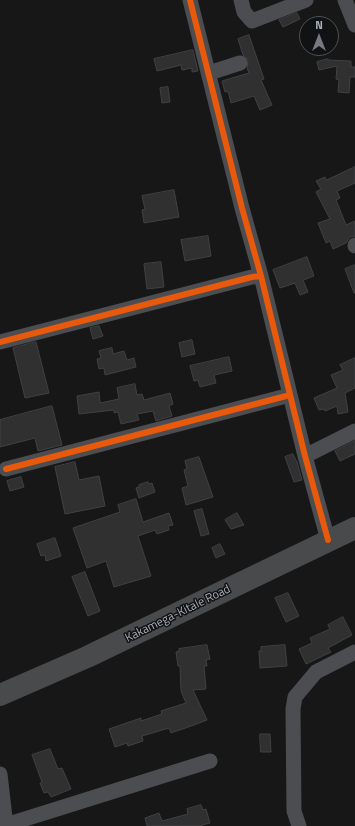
<!DOCTYPE html>
<html>
<head>
<meta charset="utf-8">
<style>
	body { margin:0 }
	#map { position:relative; width:355px; height:826px; overflow:hidden; background:#171717; font-family:"Titillium Web",sans-serif }
	canvas { display:block }
	.north { position:absolute; left:299px; top:16px; width:40px; height:40px; box-sizing:border-box; background:#111213; border:1px solid #4e5155; border-radius:50%; rotate:0deg; font-size:11px; font-weight:700; line-height:16px; text-align:center; color:#a9afb8 }
	.north::after { content:''; display:block; margin:auto; width:14px; height:18px; background:#767a80; clip-path:polygon(50% 0,100% 100%,50% 72%,0 100%) }
</style>
</head>
<body>
<div id="map">
<canvas width="355" height="826"></canvas>
<div class="north">N</div>
</div>
<script>
const context = document.querySelector('canvas').getContext('2d');
context.lineJoin = 'round';
function fill(path, color) {
  context.fillStyle = color;
  context.fill(path, 'evenodd');
}
function trace(path, color, width, dash) {
  context.strokeStyle = color;
  context.lineWidth = width;
  context.lineCap = dash ? 'butt' : 'round';
  context.setLineDash(dash || []);
  context.stroke(path);
}
function write(font, color, halo, rows, align = 'center') {
  context.font = font + ' "Titillium Web",sans-serif';
  context.lineWidth = 3;
  context.setLineDash([]);
  context.textBaseline = 'middle';
  context.strokeStyle = halo;
  context.fillStyle = color;
  for (const [text, x, y, turn = 0] of rows) {
    context.save();
    context.translate(x, y);
    context.rotate((+turn || 0) * Math.PI / 180);
    context.textAlign = isNaN(turn) ? turn : align;
    if (halo) context.strokeText(text, 0, 0);
    context.fillText(text, 0, 0);
    context.restore();
  }
}
const building = new Path2D(`
	M 297,13 L 300,19 L 283,27 L 279,20 Z
	M 249,35 L 264,79 L 261,80 L 272,105 L 260,110 L 254,96 L 231,103 L 228,91 L 225,92 L 222,81 L 249,73 L 247,68 L 248,60 L 243,55 L 238,39 Z
	M 193,50 L 198,71 L 192,72 L 192,68 L 182,70 L 181,65 L 157,71 L 154,59 Z
	M 328,59 L 328,60 L 351,61 L 351,67 L 355,67 L 355,77 L 350,77 L 349,93 L 338,92 L 339,80 L 336,79 L 337,66 L 319,70 L 317,62 Z
	M 168,87 L 170,102 L 162,103 L 160,88 Z
	M 355,167 L 355,183 L 337,191 L 340,198 L 336,200 L 346,225 L 355,221 L 355,236 L 350,237 L 346,243 L 333,249 L 330,241 L 326,243 L 318,223 L 330,219 L 316,192 L 321,189 L 316,181 L 325,177 L 326,180 Z
	M 174,190 L 179,217 L 144,223 L 142,210 L 145,209 L 142,196 Z
	M 208,236 L 211,256 L 185,261 L 181,240 Z
	M 307,257 L 314,276 L 303,280 L 308,292 L 300,295 L 295,283 L 280,288 L 273,270 Z
	M 161,262 L 164,287 L 147,289 L 144,264 Z
	M 355,265 L 355,293 L 354,293 L 345,269 Z
	M 99,326 L 103,336 L 93,339 L 90,328 Z
	M 192,340 L 195,354 L 182,357 L 179,343 Z
	M 36,342 L 49,393 L 25,398 L 13,348 Z
	M 112,348 L 113,354 L 124,351 L 127,360 L 134,358 L 136,367 L 105,375 L 104,368 L 99,369 L 97,359 L 101,358 L 99,351 Z
	M 229,357 L 232,371 L 214,375 L 216,383 L 200,387 L 198,380 L 194,381 L 190,366 Z
	M 355,358 L 355,388 L 345,393 L 348,412 L 338,414 L 337,406 L 325,411 L 324,409 L 319,410 L 314,398 L 337,388 L 331,375 L 343,370 L 340,365 Z
	M 135,384 L 137,395 L 142,394 L 144,400 L 170,393 L 173,404 L 169,406 L 172,416 L 156,421 L 153,411 L 137,414 L 139,420 L 121,424 L 118,412 L 114,413 L 114,410 L 79,414 L 77,396 L 99,392 L 100,403 L 119,399 L 117,388 Z
	M 52,406 L 62,445 L 38,451 L 35,438 L 0,447 L 0,420 Z
	M 355,441 L 355,454 L 340,461 L 335,451 Z
	M 293,454 L 297,462 L 302,480 L 294,482 L 285,457 Z
	M 199,457 L 213,497 L 186,505 L 182,488 L 188,486 L 184,470 L 187,469 L 185,461 Z
	M 75,462 L 79,480 L 99,476 L 105,506 L 65,514 L 55,467 Z
	M 21,477 L 24,487 L 10,491 L 7,481 Z
	M 148,482 L 149,484 L 152,483 L 155,492 L 139,498 L 136,488 L 139,487 L 139,485 Z
	M 136,499 L 143,522 L 169,513 L 173,525 L 168,526 L 169,530 L 157,534 L 155,530 L 138,536 L 151,576 L 114,587 L 106,561 L 87,568 L 73,528 L 120,512 L 118,505 Z
	M 202,509 L 209,534 L 201,536 L 194,511 Z
	M 237,513 L 244,525 L 231,529 L 225,520 Z
	M 55,538 L 61,556 L 46,561 L 45,555 L 41,556 L 37,544 Z
	M 220,544 L 225,554 L 216,558 L 212,548 Z
	M 85,572 L 100,611 L 88,616 L 72,577 Z
	M 288,593 L 299,616 L 286,622 L 275,598 Z
	M 343,617 L 352,635 L 328,648 L 331,652 L 306,664 L 299,649 L 312,643 L 310,638 L 330,629 L 328,625 Z
	M 207,645 L 210,659 L 206,660 L 207,666 L 204,666 L 206,689 L 193,690 L 207,720 L 194,725 L 171,733 L 169,728 L 142,736 L 143,741 L 128,746 L 127,743 L 115,747 L 109,729 L 141,718 L 141,721 L 162,714 L 161,711 L 186,703 L 181,691 L 180,666 L 178,666 L 176,652 L 179,651 L 179,649 Z
	M 285,645 L 287,666 L 260,668 L 259,651 L 261,651 L 261,647 Z
	M 260,734 L 270,734 L 271,752 L 261,752 Z
	M 50,749 L 58,769 L 62,768 L 71,789 L 51,797 L 48,792 L 44,793 L 40,783 L 42,782 L 32,755 Z
	M 201,805 L 203,810 L 206,809 L 210,823 L 202,825 L 202,826 L 147,826 L 145,818 L 159,813 L 162,821 L 188,814 L 187,809 Z`);
const minor = new Path2D(`
	M 190,0 L 242,208 L 261,276
	M 241,0 L 244,12 L 252,21 L 306,0
	M 345,0 L 355,25
	M 209,73 L 240,63
	M 355,245 L 355,246
	M 0,342 L 252,277 L 261,276 L 305,456 L 328,540
	M 305,456 L 355,431
	M 6,469 L 290,395
	M 0,774 L 6,826
	M 6,825 L 210,761
	M 299,826 L 294,811 L 293,709 L 295,697 L 316,672 L 355,652`);
const highway = new Path2D(`
	M 0,695 L 87,657 L 355,528`);
const cycleway = new Path2D(`
	M 190,0 L 242,208 L 261,276
	M 0,342 L 252,277 L 261,276 L 305,456 L 328,540
	M 6,469 L 290,395`);
const streetNames = [
	["Kakamega-Kitale Road",178,614,-26]
];
fill(building, '#303031');
trace(building, '#3f4143', 1);
trace(minor, '#4b4d50', 15);
trace(highway, '#494a4c', 22);
trace(cycleway, '#e8590c', 6);
write('12px', '#a9afb8', '#111213', streetNames);
</script>
</body>
</html>
